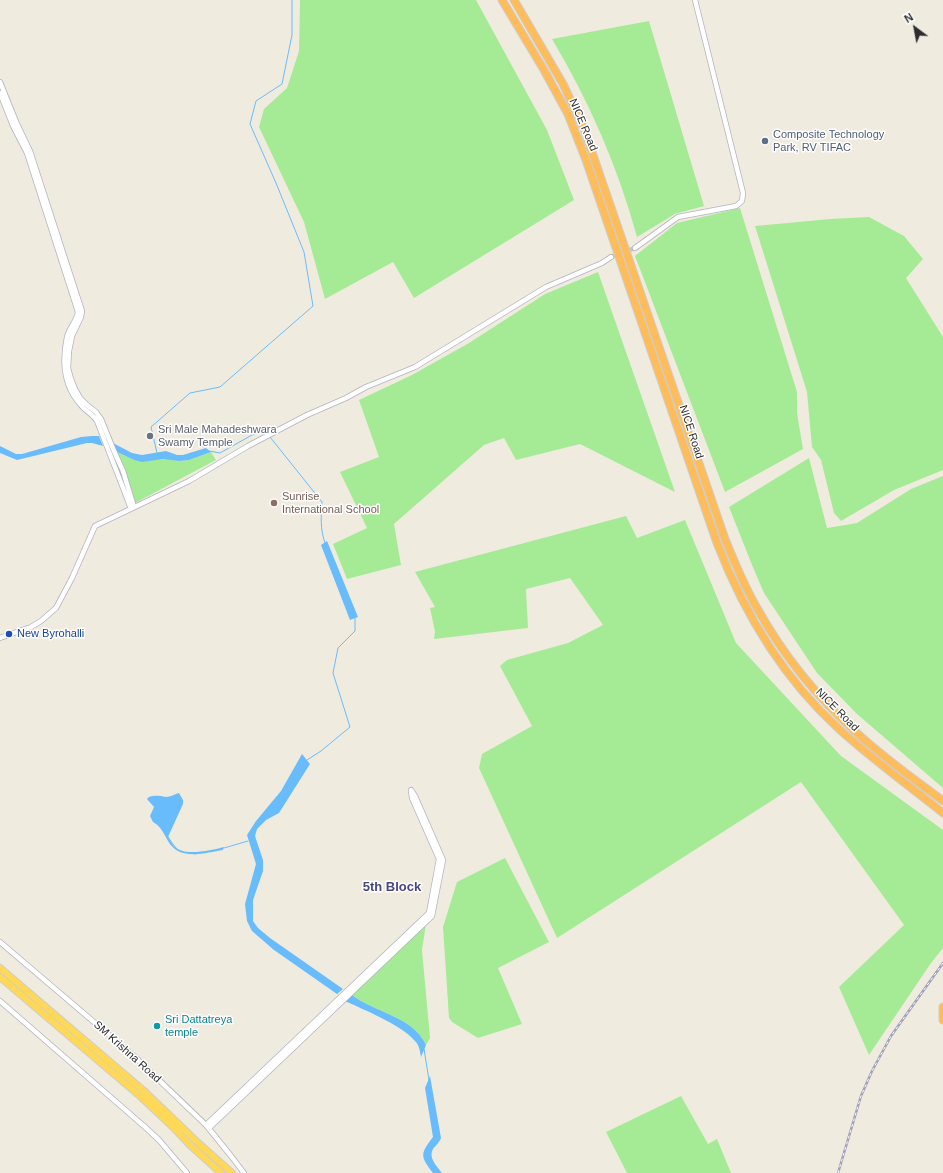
<!DOCTYPE html>
<html>
<head>
<meta charset="utf-8">
<style>
	body { margin:0 }
	#map { position:relative; width:943px; height:1173px; overflow:hidden; background:#f0ebdf; font-family:Arial,sans-serif }
	canvas { display:block }
	.north { position:absolute; left:895px; top:8px; width:40px; height:40px; -webkit-text-stroke:3px #fff; paint-order:stroke; rotate:328deg; font-size:11px; font-weight:700; line-height:16px; text-align:center; color:#2d2d2d }
	.north::after { content:''; display:block; margin:auto; width:14px; height:18px; background:#2d2d2d; clip-path:polygon(50% 0,100% 100%,50% 72%,0 100%) }
</style>
</head>
<body>
<div id="map">
<canvas width="943" height="1173"></canvas>
<div class="north">N</div>
</div>
<script>
const context = document.querySelector('canvas').getContext('2d');
context.lineJoin = 'round';
function fill(path, color) {
  context.fillStyle = color;
  context.fill(path, 'evenodd');
}
function trace(path, color, width, dash) {
  context.strokeStyle = color;
  context.lineWidth = width;
  context.lineCap = dash ? 'butt' : 'round';
  context.setLineDash(dash || []);
  context.stroke(path);
}
function write(font, color, halo, rows, align = 'center') {
  context.font = font + ' Arial,sans-serif';
  context.lineWidth = 3;
  context.setLineDash([]);
  context.textBaseline = 'middle';
  context.strokeStyle = halo;
  context.fillStyle = color;
  for (const [text, x, y, turn = 0] of rows) {
    context.save();
    context.translate(x, y);
    context.rotate((+turn || 0) * Math.PI / 180);
    context.textAlign = isNaN(turn) ? turn : align;
    if (halo) context.strokeText(text, 0, 0);
    context.fillText(text, 0, 0);
    context.restore();
  }
}
const green = new Path2D(`
	M 300,0 L 476,0 L 547,130 L 574,200 L 414,298 L 393,262 L 325,299 L 304,222 L 259,127 L 264,109 L 287,88 L 299,51 Z
	M 649,21 L 704,206 L 675,214 L 637,237 C 618,167 589,101 552,39 Z
	M 740,208 L 797,392 L 797,413 L 803,449 L 725,492 L 635,256 L 677,223 Z
	M 869,217 L 904,236 L 923,259 L 906,278 L 943,337 L 943,470 L 894,490 L 841,521 L 834,513 L 821,460 L 812,447 L 807,392 L 755,226 L 830,219 Z
	M 598,272 L 675,492 L 580,444 L 516,460 L 504,438 L 484,445 L 394,524 L 401,565 L 347,579 L 333,544 L 367,528 L 340,472 L 379,457 L 359,400 L 412,375 L 469,343 L 545,294 Z
	M 115,451 L 134,460 L 168,459 L 179,461 L 189,460 L 211,452 L 216,460 L 135,503 L 127,478 Z
	M 809,458 L 827,528 L 857,523 L 911,489 L 943,476 L 943,788 L 857,714 L 817,673 L 764,593 L 752,565 L 729,507 Z
	M 626,516 L 637,538 L 685,520 L 736,643 L 841,756 L 943,830 L 943,948 L 931,963 L 869,1055 L 839,987 L 904,925 L 801,782 L 557,938 L 479,768 L 482,754 L 532,726 L 500,666 L 507,660 L 568,643 L 603,625 L 570,578 L 526,589 L 528,628 L 434,639 L 435,632 L 430,608 L 435,607 L 415,572 Z
	M 505,858 L 549,942 L 498,968 L 522,1024 L 478,1038 L 452,1022 L 449,1018 L 443,927 L 457,882 Z
	M 426,924 L 422,950 L 430,1038 L 426,1045 C 413,1016 375,1013 352,995 Z
	M 681,1096 L 708,1144 L 717,1139 L 731,1173 L 627,1173 L 606,1132 Z`);
const water = new Path2D(`
	M 92,436 L 99,436 L 103,446 L 92,443 L 87,443 L 17,460 L 0,453 L 0,446 L 16,454 L 22,454 L 81,437 Z
	M 113,443 L 132,453 L 142,455 L 166,451 L 177,455 L 183,455 L 206,448 L 211,452 L 189,460 L 179,461 L 163,459 L 142,462 L 134,460 L 115,451 Z
	M 327,541 L 358,617 L 350,620 L 321,545 Z
	M 302,754 L 310,764 L 279,813 L 266,820 L 257,829 L 255,836 L 263,860 L 263,871 L 253,900 L 253,921 L 258,928 L 270,938 L 343,989 L 337,994 L 274,950 L 252,931 L 247,921 L 245,904 L 256,864 L 247,835 L 256,821 L 281,791 Z
	M 179,793 L 183,800 L 183,804 L 168,837 C 171,842 174,848 180,850 C 191,855 213,850 224,847 L 223,850 C 205,853 179,861 168,841 C 164,834 161,826 153,822 L 150,816 L 154,807 L 147,799 L 149,797 C 156,795 159,796 166,797 C 170,797 175,794 179,793 Z
	M 352,995 C 375,1013 413,1016 426,1045 L 421,1057 C 420,1051 419,1044 414,1040 C 400,1024 364,1010 345,1001 Z
	M 430,1076 L 441,1138 C 439,1143 436,1145 433,1149 C 428,1158 437,1166 442,1173 L 433,1173 C 420,1156 420,1154 433,1137 L 425,1088 Z`);
const stream = new Path2D(`
	M 270,437 L 322,502 C 321,516 320,529 325,543
	M 209,451 L 220,453 L 252,435 L 265,430 L 268,434
	M 157,453 L 151,427 L 190,393 L 220,387 L 313,306 L 304,252 L 276,183 L 250,124 L 256,101 L 282,84 L 292,35 L 292,0
	M 307,760 L 321,751 L 350,727 L 333,673 L 338,648 L 355,631 L 355,618
	M 167,835 L 172,843 L 177,849
	M 224,848 L 248,841
	M 189,853 L 196,854
	M 424,1049 L 429,1080`);
const tertiaryTunnel = new Path2D(`
	M 611,257 L 635,248`);
const tertiary = new Path2D(`
	M 0,82 L 17,124 L 30,151 L 82,311 L 81,317 L 72,336 L 69,351 L 68,368 L 71,379 L 75,389 L 80,398 L 87,405 L 96,412 L 101,419 L 114,451 L 123,471 L 134,507
	M 0,93 L 13,126 L 27,153 L 78,312 C 77,321 69,328 67,337 C 62,361 63,385 80,404 C 85,411 93,414 97,421 L 125,493 L 131,509
	M 635,248 L 678,217 L 736,206 L 742,201 L 743,193 L 695,0
	M 0,638 L 31,627 L 41,621 L 56,608 L 72,578 L 95,526 L 189,481 L 248,446 L 307,415 L 346,398 L 366,387 L 415,367 L 546,287 L 602,263 L 611,257
	M 0,942 L 135,1057 L 206,1125 L 231,1156 L 244,1173
	M 0,1001 L 145,1127 L 159,1140 L 187,1173
	M 206,1125 L 429,913 L 439,859 L 412,798 L 411,791
	M 209,1128 L 432,916 L 443,860 L 415,796 L 411,790`);
const trunk = new Path2D(`
	M 0,968 L 144,1091 L 196,1141 L 232,1173
	M 0,977 L 140,1096 L 174,1128 L 190,1145 L 221,1173`);
const motorway = new Path2D(`
	M 502,0 L 544,70 L 568,114 L 586,160 L 717,543 C 744,613 783,678 839,729 C 872,759 908,785 943,813
	M 514,0 L 563,84 L 584,129 L 725,539 C 735,563 744,586 757,608 C 783,655 817,697 857,733 C 884,758 914,779 943,801
	M 943,1007 L 943,1020`);
const rail = new Path2D(`
	M 838,1173 L 861,1096 L 872,1071 L 891,1036 L 943,963`);
const markers = [
	[765,141,4,"#5c6f8a"],
	[150,436,4,"#6b7280"],
	[274,503,4,"#8d6e63"],
	[9,634,4,"#1a4fb4"],
	[157,1026,4,"#0f9aa8"]
];
const streetNames = [
	["NICE Road",583,125,67],
	["NICE Road",691,432,72],
	["NICE Road",837,710,45],
	["SM Krishna Road",127,1052,42]
];
const serviceNames = [
	["Composite Technology",773,135],
	["Park, RV TIFAC",773,148]
];
const worshipNames = [
	["Sri Male Mahadeshwara",158,430],
	["Swamy Temple",158,443]
];
const educationNames = [
	["Sunrise",282,497],
	["International School",282,510]
];
const transitNames = [
	["New Byrohalli",17,634]
];
const cultureNames = [
	["Sri Dattatreya",165,1020],
	["temple",165,1033]
];
const quarterNames = [
	["5th Block",392,887]
];
fill(green, '#a5eb96');
fill(water, '#68bcfb');
trace(stream, '#68bcfb', 1);
trace(tertiaryTunnel, '#c9c5bb', 4.5, [4.5, 2]);
trace(tertiary, '#b2b3c2', 6);
trace(trunk, '#cdcdcd', 8);
trace(motorway, '#cdcdcd', 9);
trace(tertiary, '#fff', 4.5);
trace(trunk, '#ffd857', 6);
trace(motorway, '#ffbc5a', 7);
trace(rail, '#a0a0b9', 2.5);
trace(rail, '#fff', 1, [3]);
for (const [x, y, r, color] of markers) {
  const dot = new Path2D();
  dot.arc(x, y, r, 0, 2 * Math.PI);
  context.fillStyle = color;
  context.fill(dot);
  trace(dot, '#fff', 1.5);
}
write('11px', '#2d2d2d', '#fff', streetNames);
write('11px', '#4e5e75', '#fff', serviceNames, 'left');
write('11px', '#5b616d', '#fff', worshipNames, 'left');
write('11px', '#785e54', '#fff', educationNames, 'left');
write('11px', '#164399', '#fff', transitNames, 'left');
write('11px', '#0d838f', '#fff', cultureNames, 'left');
write('bold 13px', '#484983', '#fff', quarterNames);
</script>
</body>
</html>
